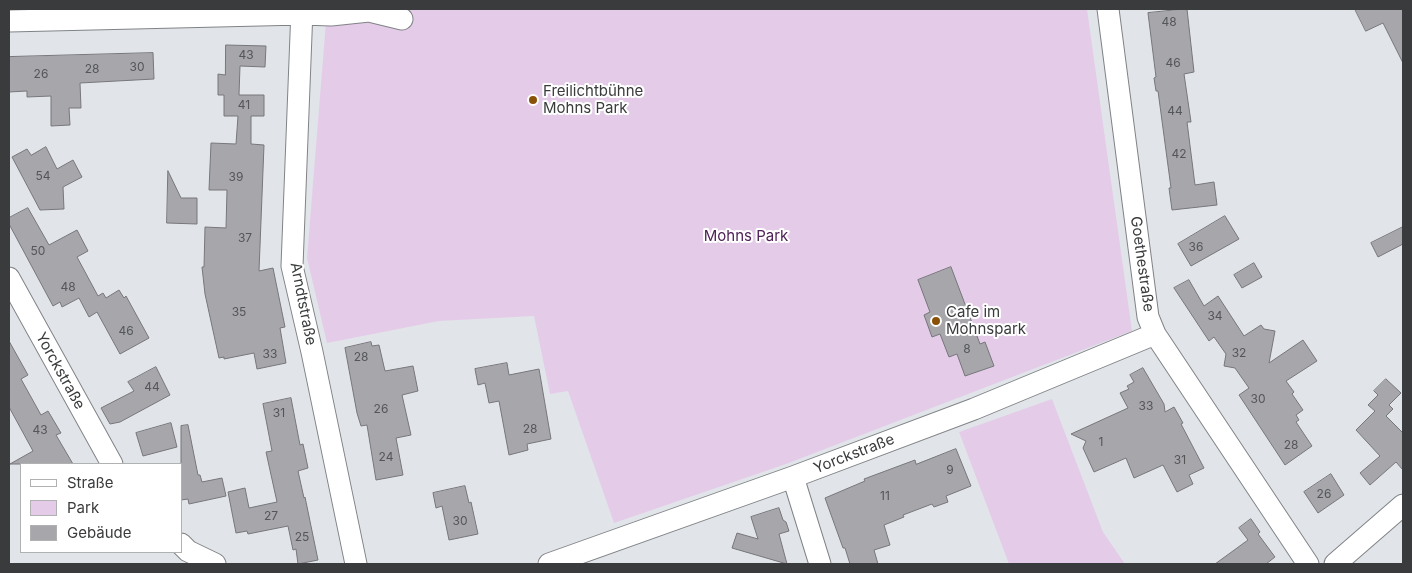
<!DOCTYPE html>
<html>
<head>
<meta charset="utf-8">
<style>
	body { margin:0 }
	#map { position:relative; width:1412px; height:573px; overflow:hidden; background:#e1e5e9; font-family:Inter,sans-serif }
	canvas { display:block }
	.frame { position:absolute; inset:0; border:10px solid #393b3c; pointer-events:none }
	.legend { position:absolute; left:20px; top:463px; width:162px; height:90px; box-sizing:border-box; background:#fff; border:1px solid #b0b1b1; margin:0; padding:6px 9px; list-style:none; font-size:15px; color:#393b3c }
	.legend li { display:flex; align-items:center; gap:10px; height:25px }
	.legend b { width:25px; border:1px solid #b0b1b1 }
</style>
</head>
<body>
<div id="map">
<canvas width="1412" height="573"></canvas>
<div class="frame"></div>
<ul class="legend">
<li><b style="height:6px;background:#fff"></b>Straße</li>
<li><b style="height:14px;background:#e4cce9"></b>Park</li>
<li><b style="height:14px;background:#a6a6ab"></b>Gebäude</li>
</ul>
</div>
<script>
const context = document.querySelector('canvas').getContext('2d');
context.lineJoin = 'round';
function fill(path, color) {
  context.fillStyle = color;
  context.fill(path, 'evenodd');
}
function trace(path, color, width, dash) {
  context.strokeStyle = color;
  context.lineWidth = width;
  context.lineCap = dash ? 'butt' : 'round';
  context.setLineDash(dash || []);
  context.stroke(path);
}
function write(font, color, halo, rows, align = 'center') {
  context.font = font + ' Inter,sans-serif';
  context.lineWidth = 4;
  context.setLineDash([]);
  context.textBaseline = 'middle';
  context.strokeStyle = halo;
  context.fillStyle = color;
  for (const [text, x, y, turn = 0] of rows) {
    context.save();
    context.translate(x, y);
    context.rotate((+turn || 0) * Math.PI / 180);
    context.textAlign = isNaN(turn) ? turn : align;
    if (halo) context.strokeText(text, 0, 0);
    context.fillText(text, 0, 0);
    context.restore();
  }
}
const green = new Path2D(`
	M 327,9 L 1087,9 L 1132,331 L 786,464 L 614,523 L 568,391 L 550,394 L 534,316 L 439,321 L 327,343 L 307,258 Z
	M 1052,399 L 1103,532 L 1125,564 L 1009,564 L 959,432 Z`);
const building = new Path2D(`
	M 1187,9 L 1194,72 L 1184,74 L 1191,122 L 1187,122 L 1195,185 L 1214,182 L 1217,205 L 1172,210 L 1169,188 L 1171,188 L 1158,91 L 1156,91 L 1154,78 L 1156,77 L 1148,13 Z
	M 1355,9 L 1403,9 L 1403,63 L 1383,23 L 1366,31 Z
	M 226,45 L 266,46 L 265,67 L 240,66 L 239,95 L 264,95 L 264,116 L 251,116 L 251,144 L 264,145 L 259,271 L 273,268 L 285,327 L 280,328 L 286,363 L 257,369 L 254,353 L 224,359 L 224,357 L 219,358 L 205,294 L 202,267 L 204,267 L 205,227 L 226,228 L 227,190 L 209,190 L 211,143 L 236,144 L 238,116 L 224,116 L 224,95 L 218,95 L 218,74 L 225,75 Z
	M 153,53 L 154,79 L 80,83 L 81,108 L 69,108 L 70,125 L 51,126 L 51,96 L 27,97 L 27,91 L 9,92 L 9,57 Z
	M 46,147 L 57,169 L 73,160 L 82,177 L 63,187 L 64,209 L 40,210 L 12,157 L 27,149 L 31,155 Z
	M 168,171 L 181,198 L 197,198 L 197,224 L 167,223 Z
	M 28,208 L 49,245 L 77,230 L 88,251 L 77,257 L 98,296 L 103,293 L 106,298 L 119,290 L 124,298 L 126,296 L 149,338 L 120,354 L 97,312 L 89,317 L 79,298 L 62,307 L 60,302 L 53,306 L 9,224 L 9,218 Z
	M 1225,216 L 1239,239 L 1191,266 L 1178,244 Z
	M 1403,227 L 1403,244 L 1378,257 L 1371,243 Z
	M 1254,263 L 1262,277 L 1242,288 L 1234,275 Z
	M 951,267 L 980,344 L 985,342 L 994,366 L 965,376 L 957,354 L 949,357 L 940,334 L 932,337 L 924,315 L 930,312 L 918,280 Z
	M 1189,280 L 1204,306 L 1218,296 L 1244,336 L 1261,325 L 1264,329 L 1275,331 L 1269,363 L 1303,340 L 1317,361 L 1286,381 L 1294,392 L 1292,394 L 1303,410 L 1296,415 L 1299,420 L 1296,422 L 1312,446 L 1285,465 L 1239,395 L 1249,388 L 1235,368 L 1224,366 L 1226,354 L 1214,337 L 1209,341 L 1174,288 Z
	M 9,341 L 28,375 L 21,379 L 41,415 L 48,411 L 61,433 L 56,435 L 73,464 L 10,464 L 33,451 L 9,407 Z
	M 371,342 L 372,346 L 379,345 L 385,371 L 413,366 L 418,391 L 402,395 L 411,435 L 396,438 L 403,475 L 376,480 L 367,425 L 361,426 L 357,413 L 345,348 Z
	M 507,363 L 509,375 L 539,369 L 551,439 L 527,444 L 528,450 L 509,455 L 499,401 L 489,403 L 485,383 L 478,385 L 475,369 Z
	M 156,367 L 170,395 L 120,422 L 110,424 L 101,408 L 134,391 L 128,382 Z
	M 1143,368 L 1164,404 L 1165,412 L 1174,407 L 1183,423 L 1181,424 L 1204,468 L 1189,475 L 1193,484 L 1177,492 L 1163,465 L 1134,478 L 1126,458 L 1094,472 L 1083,448 L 1086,441 L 1071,434 L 1128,408 L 1120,393 L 1129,389 L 1127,386 L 1134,382 L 1130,375 Z
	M 1386,379 L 1401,393 L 1389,405 L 1393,409 L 1386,416 L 1403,433 L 1403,470 L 1396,462 L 1370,485 L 1360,473 L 1380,456 L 1356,430 L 1375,411 L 1368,405 L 1378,395 L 1374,391 Z
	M 291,398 L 300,445 L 303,444 L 308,468 L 298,471 L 304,498 L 305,497 L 318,560 L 298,564 L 296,549 L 293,550 L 288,526 L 248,534 L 247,531 L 236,533 L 228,492 L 245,488 L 249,508 L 277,502 L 266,452 L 272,451 L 263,404 Z
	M 171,423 L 177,447 L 143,456 L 136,433 Z
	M 188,425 L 198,475 L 200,475 L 202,482 L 222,478 L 226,496 L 189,504 L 188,499 L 181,500 L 181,426 Z
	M 956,449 L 971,486 L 946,496 L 948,502 L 934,507 L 932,504 L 903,515 L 904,517 L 884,525 L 890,545 L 874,550 L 878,564 L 850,564 L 845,548 L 843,548 L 825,498 L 865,481 L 864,479 L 915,460 L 916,464 Z
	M 1331,474 L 1344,495 L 1318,513 L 1304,492 Z
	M 465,486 L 469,503 L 471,502 L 478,534 L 449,540 L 442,506 L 436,508 L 433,493 Z
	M 779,508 L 783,520 L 786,522 L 789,531 L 779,534 L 787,564 L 732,548 L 737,533 L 758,539 L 751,517 Z
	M 1251,519 L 1260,532 L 1258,534 L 1275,557 L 1266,564 L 1215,564 L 1248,540 L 1239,528 Z`);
const minor = new Path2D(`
	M 302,9 L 292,266 L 312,352 L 356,564
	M 1108,9 L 1148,317 L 1155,334 L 1308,564
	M 9,21 L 302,14 L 331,15 L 369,11 L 402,19
	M 9,278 L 112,464
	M 793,477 L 820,564
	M 181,544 L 188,551 L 215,564
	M 549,564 L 793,477 L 974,409 L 1155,334
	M 1335,564 L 1403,505`);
const markers = [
	[533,100,5,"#8a5108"],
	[936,321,5,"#8a5108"]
];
const numberNames = [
	["48",1169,22],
	["43",246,55],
	["46",1173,63],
	["30",137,67],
	["28",92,69],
	["26",41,74],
	["41",244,105],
	["44",1175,111],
	["42",1179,154],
	["54",43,176],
	["39",236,177],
	["37",245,238],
	["36",1196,247],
	["50",38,251],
	["48",68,287],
	["35",239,312],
	["34",1215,316],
	["46",126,331],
	["8",967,349],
	["32",1239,353],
	["33",270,354],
	["28",361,357],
	["44",152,387],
	["30",1258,399],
	["33",1146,406],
	["26",381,409],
	["31",279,413],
	["28",530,429],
	["43",40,430],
	["1",1101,442],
	["28",1291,445],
	["24",386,457],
	["31",1180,460],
	["9",950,470],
	["26",1324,494],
	["11",885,496],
	["27",271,516],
	["30",460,521],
	["25",302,537]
];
const poiNames = [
	["Freilichtbühne",543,91],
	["Mohns Park",543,108],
	["Cafe im",946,312],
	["Mohnspark",946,329]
];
const parkNames = [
	["Mohns Park",746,236]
];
const streetNames = [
	["Goethestraße",1142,264,82],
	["Arndtstraße",303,304,79],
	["Yorckstraße",60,371,61],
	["Yorckstraße",854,454,-21]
];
fill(green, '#e4cce9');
fill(building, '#a6a6ab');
trace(building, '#76767b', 1);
trace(minor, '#808386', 23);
trace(minor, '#fff', 21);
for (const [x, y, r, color] of markers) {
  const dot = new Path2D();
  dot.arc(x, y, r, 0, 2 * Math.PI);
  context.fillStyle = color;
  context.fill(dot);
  trace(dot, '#fff', 2);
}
write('12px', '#545658', null, numberNames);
write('15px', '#393b3c', '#fff', poiNames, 'left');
write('15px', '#4f2159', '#fff', parkNames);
write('15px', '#393b3c', '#fff', streetNames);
</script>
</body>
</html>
